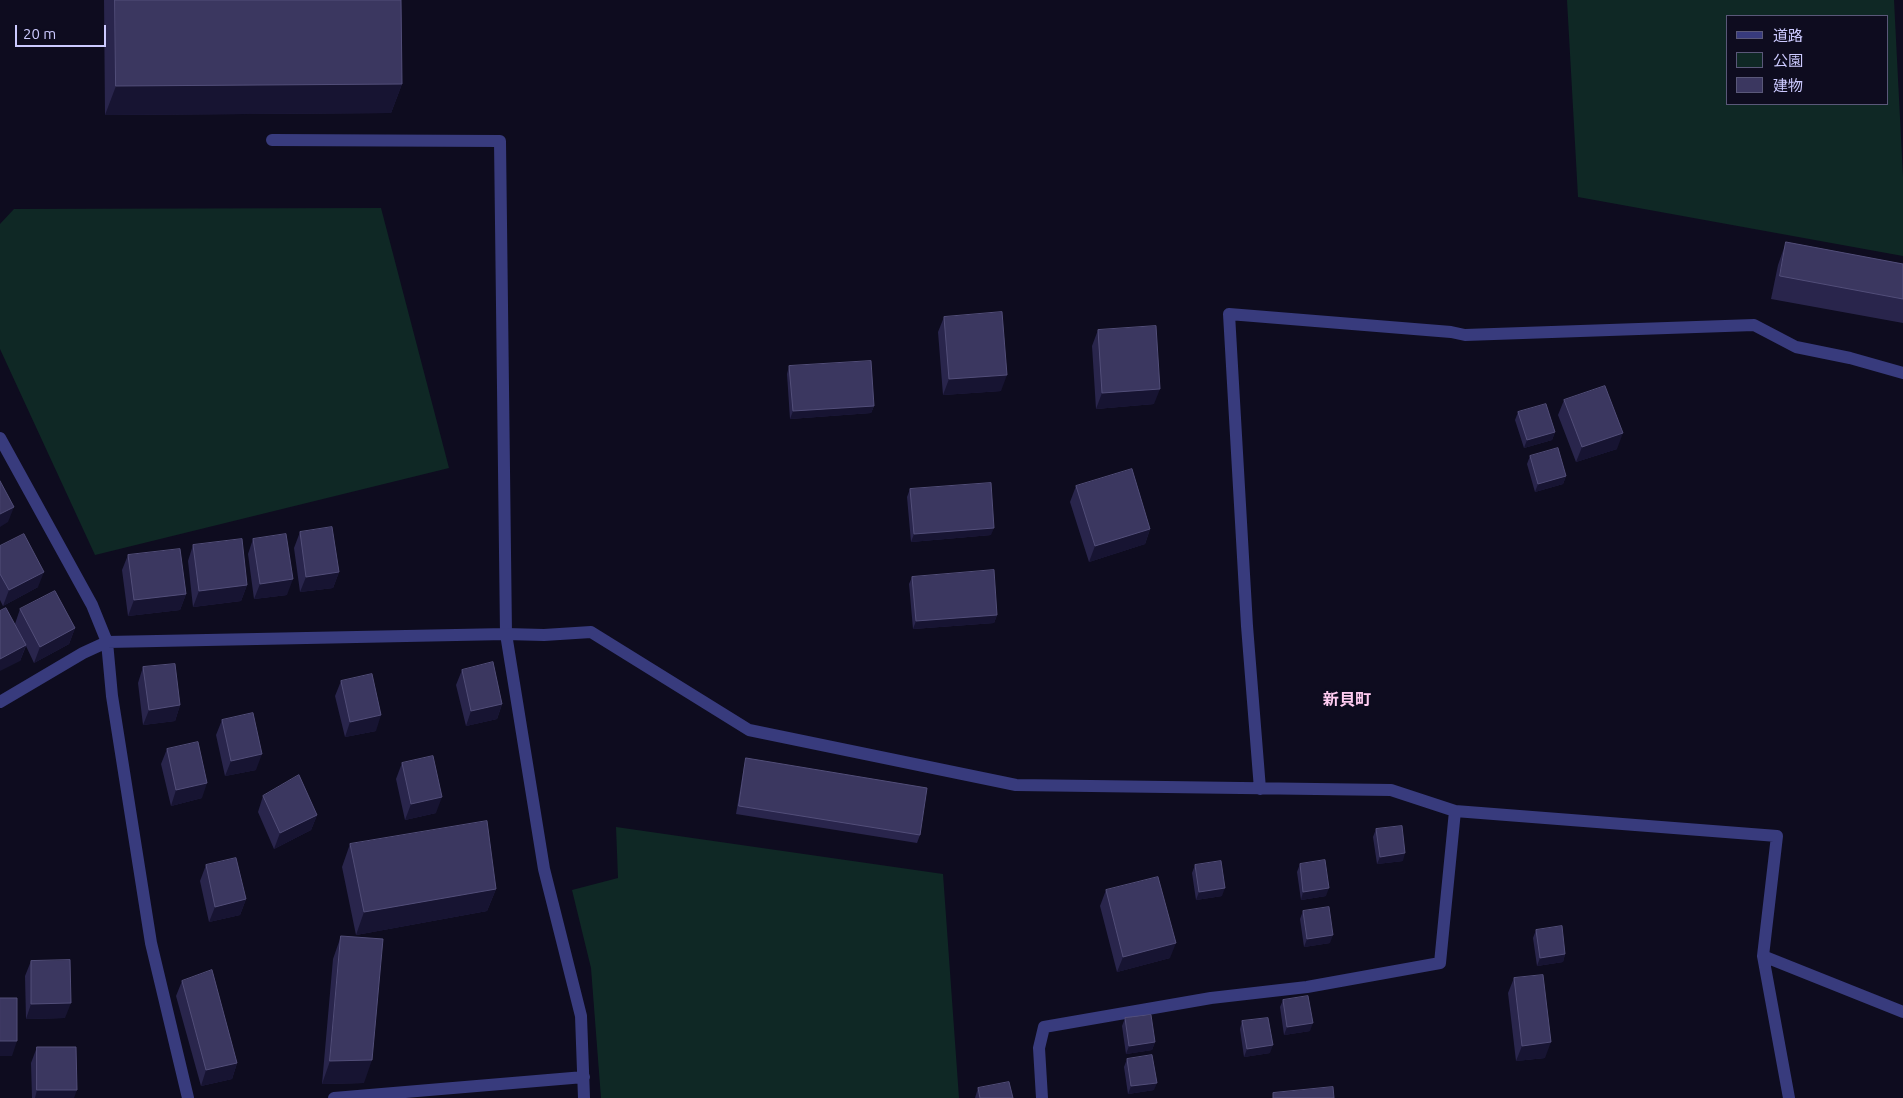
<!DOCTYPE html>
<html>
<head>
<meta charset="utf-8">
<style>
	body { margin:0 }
	#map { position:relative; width:1903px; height:1098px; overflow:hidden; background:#0e0c1f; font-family:Ubuntu,"Noto Sans JP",sans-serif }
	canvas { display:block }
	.legend { position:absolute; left:1726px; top:15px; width:162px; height:90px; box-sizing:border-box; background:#0e0c1f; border:1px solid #5a5879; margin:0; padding:6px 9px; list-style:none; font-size:15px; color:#cccaff }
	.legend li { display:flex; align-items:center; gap:10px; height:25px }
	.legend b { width:25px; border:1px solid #5a5879 }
	.scale { position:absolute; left:15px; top:25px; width:91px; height:22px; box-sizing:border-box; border:2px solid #cccaff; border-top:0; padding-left:6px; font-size:15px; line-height:18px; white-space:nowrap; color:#cccaff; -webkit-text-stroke:4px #0e0c1f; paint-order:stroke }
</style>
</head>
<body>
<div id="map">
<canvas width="1903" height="1098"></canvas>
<ul class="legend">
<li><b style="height:6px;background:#383b7d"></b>道路</li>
<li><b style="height:14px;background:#0f2825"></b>公園</li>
<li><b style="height:14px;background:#3b3760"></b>建物</li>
</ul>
<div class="scale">20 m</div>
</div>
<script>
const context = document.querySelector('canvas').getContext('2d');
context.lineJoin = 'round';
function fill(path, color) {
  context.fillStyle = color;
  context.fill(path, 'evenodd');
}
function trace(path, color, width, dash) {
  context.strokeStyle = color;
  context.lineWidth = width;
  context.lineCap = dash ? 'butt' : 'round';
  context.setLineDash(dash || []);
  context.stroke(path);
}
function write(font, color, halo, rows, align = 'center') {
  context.font = font + ' Ubuntu,"Noto Sans JP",sans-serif';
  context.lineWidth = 4.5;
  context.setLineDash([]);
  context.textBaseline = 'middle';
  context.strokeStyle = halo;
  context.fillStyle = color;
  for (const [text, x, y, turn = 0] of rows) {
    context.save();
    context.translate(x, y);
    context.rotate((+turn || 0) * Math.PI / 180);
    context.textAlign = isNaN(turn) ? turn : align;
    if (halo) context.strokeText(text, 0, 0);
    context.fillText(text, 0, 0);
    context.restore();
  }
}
const green = new Path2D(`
	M 1567,0 L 1894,0 L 1903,177 L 1903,256 L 1578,197 ZM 1887,16 L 1887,104 L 1727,104 L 1727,16 Z
	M 381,208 L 449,468 L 95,555 L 0,349 L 0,224 L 14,209 Z
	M 616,827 L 943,874 L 959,1098 L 601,1098 L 591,968 L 572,890 L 618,878 Z`);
const lane = new Path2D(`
	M 272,140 L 500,141 L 506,634`);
const street = new Path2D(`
	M 0,438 L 92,605 L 107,642 L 112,696 L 151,943 L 188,1098
	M 506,634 L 544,869 L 581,1016 L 584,1098
	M 0,702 L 83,653 L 107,642 L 506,634 L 544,635 L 591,632 L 749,730 L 1016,785 L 1391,790 L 1455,811 L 1777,836 L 1763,956 L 1903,1012
	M 1260,789 L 1247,626 L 1229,314 L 1451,332 L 1465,335 L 1754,325 L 1796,347 L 1850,358 L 1903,373
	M 1763,956 L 1789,1098
	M 334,1098 L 584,1077
	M 1042,1098 L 1039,1048 L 1044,1027 L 1211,998 L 1307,987 L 1440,963 L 1455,811`);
const wall = new Path2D(`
	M 104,0 L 401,0 L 402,84 L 391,113 L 105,115 Z
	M 1786,242 L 1903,264 L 1903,323 L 1771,299 L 1778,265 Z
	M 944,317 L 1001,391 L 943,395 L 938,332 Z
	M 1098,330 L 1154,404 L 1096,409 L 1092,346 Z
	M 789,366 L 874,406 L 871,413 L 790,419 L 787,374 Z
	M 1564,400 L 1617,449 L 1576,462 L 1558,415 Z
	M 1518,412 L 1555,432 L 1552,440 L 1524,448 L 1515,420 Z
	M 1530,456 L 1566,476 L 1563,484 L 1535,492 L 1527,464 Z
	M 1076,486 L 1150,529 L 1145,544 L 1089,562 L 1070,502 Z
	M 910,489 L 991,535 L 911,542 L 907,497 Z
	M 300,532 L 339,572 L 333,588 L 300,592 L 294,548 Z
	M 253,539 L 287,595 L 254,599 L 248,554 Z
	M 193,545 L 247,585 L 241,601 L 193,607 L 188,561 Z
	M 0,546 L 38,587 L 3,606 L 0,600 Z
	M 128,555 L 186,594 L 180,610 L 128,616 L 122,570 Z
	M 912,577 L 997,615 L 994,623 L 913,629 L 909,584 Z
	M 20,609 L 75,628 L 69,644 L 34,663 L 26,646 L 20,661 L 15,624 Z
	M 143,667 L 180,705 L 175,721 L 143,725 L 138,683 Z
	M 462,670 L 502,704 L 497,719 L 466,726 L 456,685 Z
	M 341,681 L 376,731 L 345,737 L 335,696 Z
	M 222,720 L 256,770 L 225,776 L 216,735 Z
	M 167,749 L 202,798 L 171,806 L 161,764 Z
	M 746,758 L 920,835 L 917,843 L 736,814 L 744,766 Z
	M 402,763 L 436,813 L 405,820 L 396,779 Z
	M 263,796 L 317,815 L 311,830 L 274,849 L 258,812 Z
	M 1376,829 L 1403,861 L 1377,864 L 1373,837 Z
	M 350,844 L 496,889 L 487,911 L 356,935 L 342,867 Z
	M 1300,864 L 1326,896 L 1301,900 L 1297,872 Z
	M 206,865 L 246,899 L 240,915 L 209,922 L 200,881 Z
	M 1195,865 L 1222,896 L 1196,900 L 1192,873 Z
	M 1106,890 L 1170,958 L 1117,972 L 1100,906 Z
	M 1303,911 L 1330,943 L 1304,947 L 1300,919 Z
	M 1536,930 L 1565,954 L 1563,962 L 1537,966 L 1533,938 Z
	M 341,936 L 364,1083 L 322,1084 L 333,959 Z
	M 31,961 L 65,1018 L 26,1019 L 25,976 Z
	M 1514,978 L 1545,1058 L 1516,1061 L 1508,993 Z
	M 182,981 L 237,1063 L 232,1079 L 201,1086 L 176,996 Z
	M 1283,1000 L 1310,1031 L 1284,1035 L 1280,1007 Z
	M 1125,1018 L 1155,1042 L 1152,1050 L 1126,1054 L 1122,1026 Z
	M 1242,1021 L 1270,1053 L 1244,1057 L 1240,1029 Z
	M 37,1047 L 74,1098 L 32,1098 L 31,1063 Z
	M 1127,1059 L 1154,1090 L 1128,1094 L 1124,1067 Z
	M 978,1088 L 1013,1098 L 975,1098 Z`);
const shadedWall = new Path2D(`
	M 402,84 L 391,113 L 105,115 L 116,86 Z
	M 1007,375 L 1001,391 L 943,395 L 949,379 Z
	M 1160,389 L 1154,404 L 1096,409 L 1102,393 Z
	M 874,406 L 871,413 L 790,419 L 793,411 Z
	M 1555,432 L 1552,440 L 1524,448 L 1527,440 Z
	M 1623,433 L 1617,449 L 1576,462 L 1582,447 Z
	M 1566,476 L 1563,484 L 1535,492 L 1538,484 Z
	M 14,507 L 8,522 L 0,527 L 0,514 Z
	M 994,528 L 991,535 L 911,542 L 914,534 Z
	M 1150,529 L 1145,544 L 1089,562 L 1095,546 Z
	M 44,572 L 38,587 L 3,606 L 9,590 Z
	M 339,572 L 333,588 L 300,592 L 306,577 Z
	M 293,579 L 287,595 L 254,599 L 260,584 Z
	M 247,585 L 241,601 L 193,607 L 199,591 Z
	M 186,594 L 180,610 L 128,616 L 134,600 Z
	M 997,615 L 994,623 L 913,629 L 916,621 Z
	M 75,628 L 69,644 L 34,663 L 40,647 Z
	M 26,645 L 20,661 L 0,671 L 0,659 Z
	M 502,704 L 497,719 L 466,726 L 471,711 Z
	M 180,705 L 175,721 L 143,725 L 149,710 Z
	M 381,715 L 376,731 L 345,737 L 350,722 Z
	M 262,754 L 256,770 L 225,776 L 231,761 Z
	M 207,783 L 202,798 L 171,806 L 176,790 Z
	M 442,797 L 436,813 L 405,820 L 411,804 Z
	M 317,815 L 311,830 L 274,849 L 280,833 Z
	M 1405,853 L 1403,861 L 1377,864 L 1380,857 Z
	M 1225,888 L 1222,896 L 1196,900 L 1199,892 Z
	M 1329,888 L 1326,896 L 1301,900 L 1303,892 Z
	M 496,889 L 487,911 L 356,935 L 364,912 Z
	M 246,899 L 240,915 L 209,922 L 215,907 Z
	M 1333,935 L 1330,943 L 1304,947 L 1307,939 Z
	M 1176,943 L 1170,958 L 1117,972 L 1123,957 Z
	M 1565,954 L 1563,962 L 1537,966 L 1540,958 Z
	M 71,1003 L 65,1018 L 26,1019 L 31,1004 Z
	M 1313,1023 L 1310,1031 L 1284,1035 L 1287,1027 Z
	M 0,1041 L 17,1041 L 12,1056 L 0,1056 Z
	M 1155,1042 L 1152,1050 L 1126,1054 L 1129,1046 Z
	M 1551,1042 L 1545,1058 L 1516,1061 L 1522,1046 Z
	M 1273,1045 L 1270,1053 L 1244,1057 L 1247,1049 Z
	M 372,1060 L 364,1083 L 322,1084 L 330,1061 Z
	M 237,1063 L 232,1079 L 201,1086 L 206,1070 Z
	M 1157,1083 L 1154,1090 L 1128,1094 L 1131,1086 Z
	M 37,1090 L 77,1090 L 74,1098 L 35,1098 Z`);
const building = new Path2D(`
	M 115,0 L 401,0 L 402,84 L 116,86 Z
	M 1786,242 L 1903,264 L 1903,299 L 1780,276 Z
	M 1002,312 L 1007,375 L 949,379 L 944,317 Z
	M 1156,326 L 1160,389 L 1102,393 L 1098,330 Z
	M 871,361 L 874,406 L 793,411 L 789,366 Z
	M 1605,386 L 1623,433 L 1582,447 L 1564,400 Z
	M 1546,404 L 1555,432 L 1527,440 L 1518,412 Z
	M 1558,448 L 1566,476 L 1538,484 L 1530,456 Z
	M 1132,469 L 1150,529 L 1095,546 L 1076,486 Z
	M 0,481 L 14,507 L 0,514 Z
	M 991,483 L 994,528 L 914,534 L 910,489 Z
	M 332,527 L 339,572 L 306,577 L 300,532 Z
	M 24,534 L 44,572 L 9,590 L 0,574 L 0,546 Z
	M 286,534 L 293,579 L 260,584 L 253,539 Z
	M 242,539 L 247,585 L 199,591 L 193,545 Z
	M 180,549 L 186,594 L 134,600 L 128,555 Z
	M 994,570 L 997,615 L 916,621 L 912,577 Z
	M 55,591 L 75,628 L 40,647 L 20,609 Z
	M 6,608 L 26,645 L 0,659 L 0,611 Z
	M 493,662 L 502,704 L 471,711 L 462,670 Z
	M 175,664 L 180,705 L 149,710 L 143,667 Z
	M 372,674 L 381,715 L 350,722 L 341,681 Z
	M 253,713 L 262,754 L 231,761 L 222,720 Z
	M 198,742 L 207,783 L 176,790 L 167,749 Z
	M 433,756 L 442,797 L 411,804 L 402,763 Z
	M 746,758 L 927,788 L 920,835 L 739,806 Z
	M 299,775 L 317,815 L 280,833 L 263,796 Z
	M 487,821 L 496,889 L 364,912 L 350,844 Z
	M 1402,826 L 1405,853 L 1380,857 L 1376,829 Z
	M 236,858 L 246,899 L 215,907 L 206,865 Z
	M 1325,860 L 1329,888 L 1303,892 L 1300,864 Z
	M 1221,861 L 1225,888 L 1199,892 L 1195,865 Z
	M 1158,877 L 1176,943 L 1123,957 L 1106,890 Z
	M 1329,907 L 1333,935 L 1307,939 L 1303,911 Z
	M 1562,926 L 1565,954 L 1540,958 L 1536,930 Z
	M 341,936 L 383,939 L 372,1060 L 330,1061 Z
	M 70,960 L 71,1003 L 31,1004 L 31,961 Z
	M 212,970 L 237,1063 L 206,1070 L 182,981 Z
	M 1543,975 L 1551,1042 L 1522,1046 L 1514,978 Z
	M 1308,996 L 1313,1023 L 1287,1027 L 1283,1000 Z
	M 0,998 L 17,998 L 17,1041 L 0,1041 Z
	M 1151,1015 L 1155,1042 L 1129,1046 L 1125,1018 Z
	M 1268,1018 L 1273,1045 L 1247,1049 L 1242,1021 Z
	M 37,1047 L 76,1047 L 77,1090 L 37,1090 Z
	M 1152,1055 L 1157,1083 L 1131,1086 L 1127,1059 Z
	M 1009,1082 L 1013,1098 L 980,1098 L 978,1088 Z
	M 1333,1087 L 1334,1098 L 1273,1098 L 1273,1093 Z`);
const neighbourhoodNames = [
	["新貝町",1347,700]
];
fill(green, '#0f2825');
trace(lane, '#383b7d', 12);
trace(street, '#383b7d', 12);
fill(wall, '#29254c');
fill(shadedWall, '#171432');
fill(building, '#3b3760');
trace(building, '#524e79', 1);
write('bold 16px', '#ffccf1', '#0e0c1f', neighbourhoodNames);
</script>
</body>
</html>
